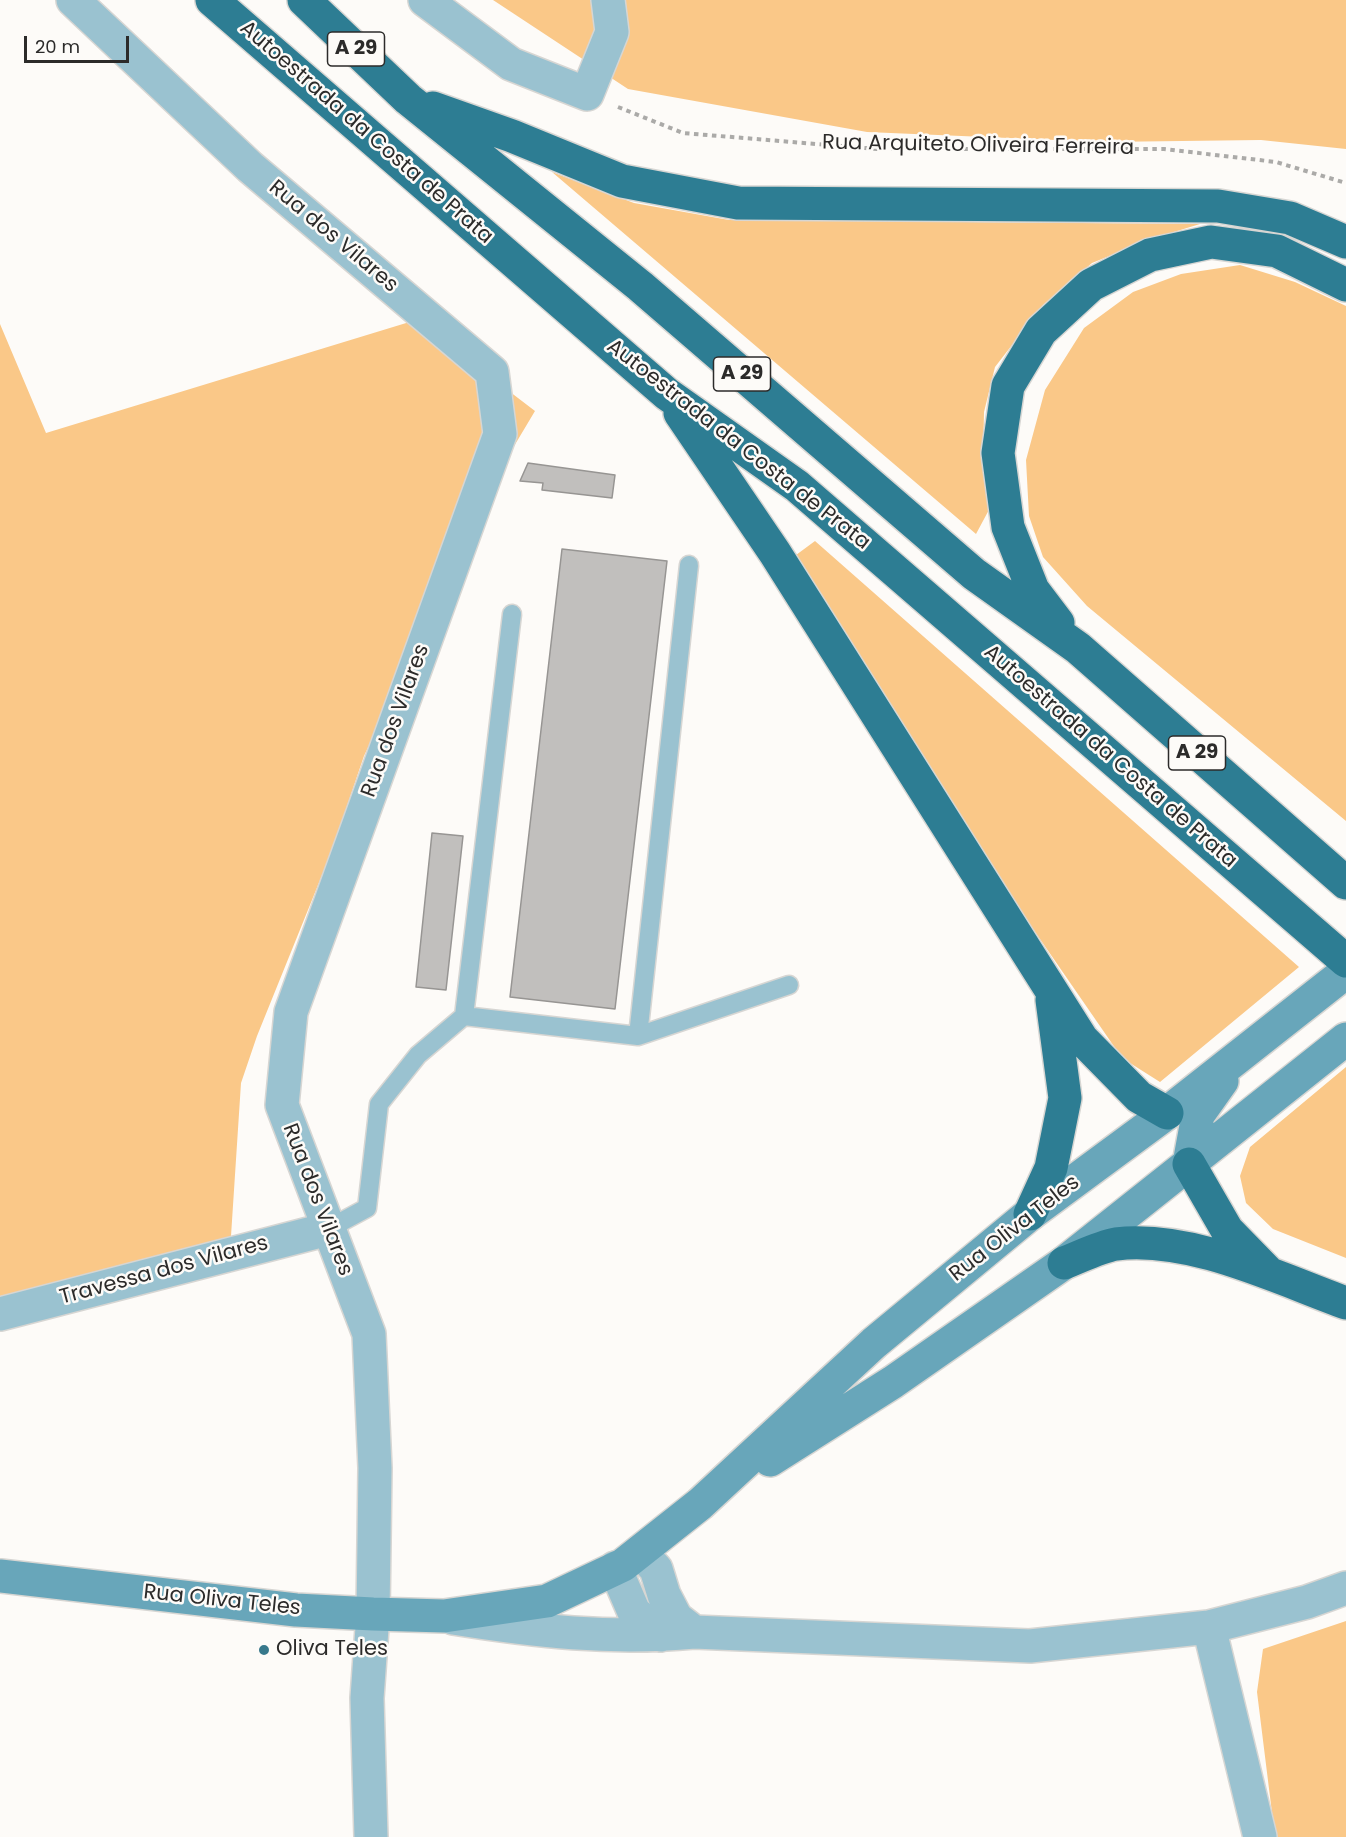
<!DOCTYPE html>
<html>
<head>
<meta charset="utf-8">
<style>
	body { margin:0 }
	#map { position:relative; width:1346px; height:1837px; overflow:hidden; background:#fdfbf8; font-family:Poppins,sans-serif }
	canvas { display:block }
	.scale { position:absolute; left:24px; top:36px; width:105px; height:27px; box-sizing:border-box; border:3px solid #2c2b2a; border-top:0; padding-left:8px; font-size:18px; line-height:21px; white-space:nowrap; color:#2c2b2a; -webkit-text-stroke:4px #fdfbf8; paint-order:stroke }
</style>
</head>
<body>
<div id="map">
<canvas width="1346" height="1837"></canvas>
<div class="scale">20 m</div>
</div>
<script>
const context = document.querySelector('canvas').getContext('2d');
context.lineJoin = 'round';
function fill(path, color) {
  context.fillStyle = color;
  context.fill(path, 'evenodd');
}
function trace(path, color, width, dash) {
  context.strokeStyle = color;
  context.lineWidth = width;
  context.lineCap = dash ? 'butt' : 'round';
  context.setLineDash(dash || []);
  context.stroke(path);
}
function write(font, color, halo, rows, align = 'center') {
  context.font = font + ' Poppins,sans-serif';
  context.lineWidth = 5;
  context.setLineDash([]);
  context.textBaseline = 'middle';
  context.strokeStyle = halo;
  context.fillStyle = color;
  for (const [text, x, y, turn = 0] of rows) {
    context.save();
    context.translate(x, y);
    context.rotate((+turn || 0) * Math.PI / 180);
    context.textAlign = isNaN(turn) ? turn : align;
    if (halo) context.strokeText(text, 0, 0);
    context.fillText(text, 0, 0);
    context.restore();
  }
}
const green = new Path2D(`
	M 493,0 L 1346,0 L 1346,149 L 1261,140 L 1103,142 L 867,132 L 628,89 Z
	M 552,172 L 634,203 L 729,220 L 1200,224 L 1151,239 L 1092,263 L 1043,305 L 995,367 L 984,412 L 983,460 L 991,506 L 976,534 Z
	M 1240,265 L 1295,282 L 1346,306 L 1346,821 L 1087,606 L 1043,557 L 1029,516 L 1026,460 L 1045,390 L 1084,328 L 1133,292 L 1181,274 Z
	M 416,320 L 535,411 L 495,478 L 364,756 L 331,853 L 257,1036 L 241,1083 L 231,1236 L 175,1269 L 0,1314 L 0,324 L 46,433 Z
	M 815,541 L 1299,967 L 1160,1082 L 1122,1058 L 1022,913 L 796,555 Z
	M 1346,1067 L 1346,1258 L 1273,1229 L 1246,1203 L 1240,1176 L 1250,1147 Z
	M 1346,1621 L 1346,1837 L 1275,1837 L 1257,1692 L 1263,1649 Z`);
const building = new Path2D(`
	M 528,463 L 615,475 L 612,498 L 542,490 L 543,483 L 520,481 Z
	M 562,549 L 667,561 L 615,1009 L 510,997 Z
	M 432,833 L 463,836 L 446,990 L 416,987 Z`);
const path = new Path2D(`
	M 618,107 L 683,133 L 877,149 L 1164,149 L 1276,162 L 1346,183`);
const lane = new Path2D(`
	M 464,1016 L 638,1036 L 789,985
	M 638,1036 L 689,565
	M 328,1229 L 367,1208 L 379,1104 L 418,1055 L 464,1016 L 512,614`);
const street = new Path2D(`
	M 73,0 L 250,167 L 492,372 L 500,434 L 291,1012 L 282,1105 L 369,1334 L 375,1468 L 373,1614 L 367,1698 L 371,1837
	M 425,0 L 511,64 L 587,94 L 612,32 L 608,0
	M 0,1314 L 328,1229
	M 640,1552 L 656,1569 L 664,1595 L 676,1618 L 694,1632
	M 615,1568 L 634,1612 L 661,1635
	M 453,1618 C 535,1631 611,1640 694,1632 L 1030,1646 L 1209,1627 L 1307,1602 L 1346,1588
	M 1209,1627 L 1260,1837`);
const secondary = new Path2D(`
	M 1189,1164 L 1198,1115 L 1222,1081
	M 770,1460 L 893,1382 L 1064,1263 L 1346,1039
	M 0,1576 L 296,1610 L 373,1614 L 444,1616 L 547,1601 L 623,1565 L 700,1504 L 874,1343 L 1030,1214 L 1167,1113 L 1346,972`);
const highway = new Path2D(`
	M 212,0 L 667,394 L 797,486 L 1346,961
	M 304,0 L 408,99 L 640,286 L 974,574 L 1078,648 L 1346,883
	M 433,108 L 512,136 L 622,181 L 738,203 L 1218,206 L 1290,218 L 1346,242
	M 680,413 L 775,553 L 1082,1039 L 1139,1097 L 1167,1113
	M 1058,623 L 1033,590 L 1008,527 L 998,453 L 1008,386 L 1041,331 L 1091,285 L 1150,255 L 1211,242 L 1277,251 L 1346,285
	M 1189,1164 L 1227,1230 L 1267,1271
	M 1030,1214 L 1051,1168 L 1065,1098 L 1052,1000
	M 1064,1263 C 1080,1257 1099,1247 1116,1244 C 1191,1235 1277,1278 1346,1303`);
const markers = [
	[264,1650,6,"#37788b"]
];
const shields = [
	[356,49,57],
	[742,374,57],
	[1197,753,57]
];
const shieldNames = [
	["A 29",356,49],
	["A 29",742,374],
	["A 29",1197,753]
];
const streetNames = [
	["Autoestrada da Costa de Prata",366,133,41],
	["Rua Arquiteto Oliveira Ferreira",978,146,1],
	["Rua dos Vilares",333,237,40],
	["Autoestrada da Costa de Prata",738,445,38],
	["Rua dos Vilares",396,721,-70],
	["Autoestrada da Costa de Prata",1110,757,41],
	["Rua dos Vilares",317,1200,69],
	["Rua Oliva Teles",1015,1229,-38],
	["Travessa dos Vilares",164,1271,-15],
	["Rua Oliva Teles",222,1601,6]
];
const poiNames = [
	["Oliva Teles",276,1650]
];
fill(green, '#fac888');
fill(building, '#c1bfbd');
trace(building, '#979593', 1.5);
trace(lane, '#d7d6d3', 21);
trace(street, '#d7d6d3', 36);
trace(secondary, '#d7d6d3', 36);
trace(highway, '#d7d6d3', 36);
trace(path, '#abaaa8', 4, [4.5, 4.5]);
trace(lane, '#9ac2d0', 18);
trace(street, '#9ac2d0', 33);
trace(secondary, '#68a6ba', 33);
trace(highway, '#2d7d93', 33);
for (const [x, y, r, color] of markers) {
  const dot = new Path2D();
  dot.arc(x, y, r, 0, 2 * Math.PI);
  context.fillStyle = color;
  context.fill(dot);
  trace(dot, '#fdfbf8', 2);
}
for (const [x, y, w] of shields) {
  const box = new Path2D();
  box.roundRect(x - w / 2, y - 17, w, 34, 4.5);
  context.fillStyle = '#fdfbf8';
  context.fill(box);
  trace(box, '#2c2b2a', 1.5);
}
write('bold 20px', '#2c2b2a', null, shieldNames);
write('21px', '#2c2b2a', '#fdfbf8', streetNames);
write('21px', '#2c2b2a', '#fdfbf8', poiNames, 'left');
</script>
</body>
</html>
